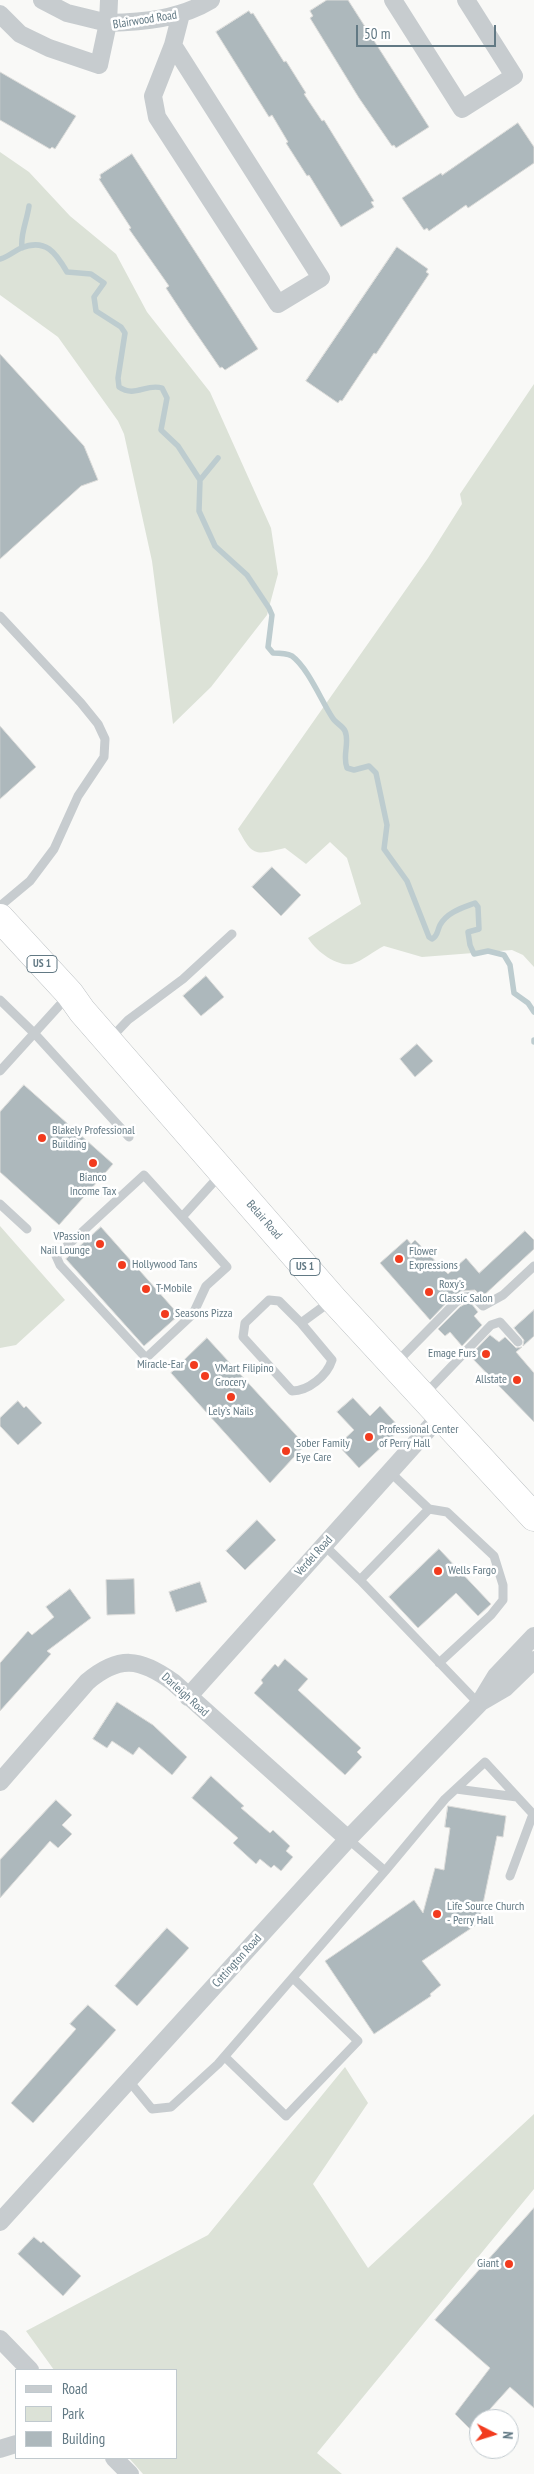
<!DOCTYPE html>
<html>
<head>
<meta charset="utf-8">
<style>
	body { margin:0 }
	#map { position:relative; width:534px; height:2474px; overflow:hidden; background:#f9f9f7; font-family:"PT Sans Narrow",sans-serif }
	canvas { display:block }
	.legend { position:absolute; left:15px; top:2369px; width:162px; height:90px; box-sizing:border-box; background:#fff; border:1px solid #c0c9ce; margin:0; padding:6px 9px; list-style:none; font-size:15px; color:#627984 }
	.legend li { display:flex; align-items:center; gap:10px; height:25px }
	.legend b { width:25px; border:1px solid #c0c9ce }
	.north { position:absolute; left:469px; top:2409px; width:50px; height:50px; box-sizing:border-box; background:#fff; border:1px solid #c0c9ce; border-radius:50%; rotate:95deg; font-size:14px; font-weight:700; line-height:20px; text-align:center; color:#627984 }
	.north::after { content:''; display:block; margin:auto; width:18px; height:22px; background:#f23b1e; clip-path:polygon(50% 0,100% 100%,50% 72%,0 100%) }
	.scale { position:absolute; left:356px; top:25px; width:140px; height:22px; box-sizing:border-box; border:2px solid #627984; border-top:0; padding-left:6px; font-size:15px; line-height:18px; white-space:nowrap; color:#627984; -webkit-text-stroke:4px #fff; paint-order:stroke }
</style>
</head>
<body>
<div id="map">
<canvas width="534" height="2474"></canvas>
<ul class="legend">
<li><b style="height:6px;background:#c7cccf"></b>Road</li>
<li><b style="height:14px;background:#dce2d7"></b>Park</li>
<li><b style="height:14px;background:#adb8bc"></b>Building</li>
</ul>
<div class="north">N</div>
<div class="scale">50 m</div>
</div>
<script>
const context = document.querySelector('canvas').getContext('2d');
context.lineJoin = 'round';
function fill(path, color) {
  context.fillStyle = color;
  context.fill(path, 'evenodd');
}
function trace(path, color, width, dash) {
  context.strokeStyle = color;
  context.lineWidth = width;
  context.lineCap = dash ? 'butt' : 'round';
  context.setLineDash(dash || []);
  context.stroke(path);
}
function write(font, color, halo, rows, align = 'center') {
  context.font = font + ' "PT Sans Narrow",sans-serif';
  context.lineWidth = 5;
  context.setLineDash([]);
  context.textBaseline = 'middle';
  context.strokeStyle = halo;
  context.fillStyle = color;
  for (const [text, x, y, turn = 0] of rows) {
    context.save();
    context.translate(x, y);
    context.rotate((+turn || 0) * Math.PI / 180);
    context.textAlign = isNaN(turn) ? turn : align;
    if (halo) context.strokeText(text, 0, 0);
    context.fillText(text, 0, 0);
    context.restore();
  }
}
const green = new Path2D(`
	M 0,152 L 29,172 L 70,216 L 116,254 L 147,312 L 210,392 L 271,528 L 278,574 L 267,615 L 211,687 L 173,724 L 152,561 L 124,434 L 118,421 L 58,337 L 0,295 Z
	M 534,384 L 534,967 L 523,955 L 512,950 L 422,957 L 384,946 C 374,951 362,961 352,964 C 336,967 315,950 308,938 L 361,904 L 347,858 L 330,842 L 306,864 L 285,848 C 255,855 253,857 238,829 L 428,558 L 462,504 L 460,494 Z
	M 0,1226 L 65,1300 L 16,1345 L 0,1348 Z
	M 345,2067 L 368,2103 L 313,2184 L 368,2268 L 534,2114 L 534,2189 L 317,2453 L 342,2474 L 143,2474 L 129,2458 L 176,2458 L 176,2370 L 54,2370 L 26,2331 L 208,2235 Z`);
const stream = new Path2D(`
	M 22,248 C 20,234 27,221 29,206
	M 0,259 C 8,257 14,251 21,248 C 46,238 56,253 67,272 L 91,274 L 104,283 L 94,297 L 96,311 L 121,327 L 125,333 L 118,378 L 119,387 C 135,398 146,383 162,388 L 167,398 L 161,430 L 178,446 L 200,480 L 199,511 L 215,546 L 247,575 L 269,608 L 272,615 L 268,647 L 273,653 C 279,653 286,653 292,656 C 308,668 321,700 332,717 C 335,723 342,725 345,731 C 350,742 342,756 347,768 L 354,770 L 369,766 L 376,773 L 387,825 L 384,849 L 407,881 L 429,937 L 432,939 C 438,936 437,931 440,925 C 447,912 462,908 475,903 L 478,907 L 479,929 L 468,932 L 470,945 L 474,954 L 488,951 L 504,955 L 510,965 L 514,993 L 528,1003 L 534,1012
	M 200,480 L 218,458
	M 534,1040 L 534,1042`);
const building = new Path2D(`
	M 327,0 L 348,0 L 429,127 L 396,148 L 394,145 L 392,146 L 359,98 L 310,18 L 313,16 L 310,11 Z
	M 249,11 L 251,14 L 253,13 L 284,62 L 286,61 L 306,93 L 304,94 L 322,121 L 324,120 L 374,201 L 371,202 L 374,207 L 341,227 L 309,175 L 307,176 L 286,143 L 288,142 L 272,115 L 269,117 L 216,32 Z
	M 0,72 L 76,116 L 55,149 L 52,147 L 50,149 L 0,120 Z
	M 518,123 L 534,147 L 534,163 L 468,208 L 466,205 L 429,231 L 427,228 L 424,230 L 402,198 L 441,173 L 442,175 Z
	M 132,154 L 258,349 L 225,370 L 222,367 L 220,368 L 187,320 L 166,288 L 169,286 L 129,229 L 131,228 L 99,179 L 101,178 L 100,175 Z
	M 397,247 L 428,269 L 426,272 L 429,274 L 376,354 L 374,353 L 342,401 L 340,400 L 338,403 L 306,381 Z
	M 0,354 L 84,446 L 98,480 L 81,486 L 0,559 Z
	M 0,726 L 36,767 L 0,799 Z
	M 272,867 L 301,895 L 281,916 L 252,887 Z
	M 206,976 L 224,997 L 201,1016 L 183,996 Z
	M 417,1044 L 433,1061 L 415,1077 L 400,1059 Z
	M 24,1085 L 113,1164 L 59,1225 L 0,1172 L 0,1112 Z
	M 101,1227 L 179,1315 L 144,1346 L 66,1259 Z
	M 525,1231 L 534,1240 L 534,1249 L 482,1297 L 475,1290 L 462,1291 L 452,1297 L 430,1320 L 380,1263 L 407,1239 L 411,1244 L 415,1240 L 448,1274 L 466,1258 L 479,1273 Z
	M 467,1303 L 471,1303 L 478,1312 L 474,1316 L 482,1325 L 462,1346 L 450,1332 L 445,1336 L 438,1329 L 460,1307 Z
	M 534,1310 L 534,1336 L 523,1346 L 524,1340 L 514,1328 Z
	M 490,1335 L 499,1342 L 505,1337 L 516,1348 L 522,1347 L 516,1352 L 534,1373 L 534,1422 L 470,1356 Z
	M 207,1338 L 305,1445 L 270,1483 L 171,1373 Z
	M 353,1398 L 370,1416 L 380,1406 L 401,1429 L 359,1468 L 338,1445 L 354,1430 L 337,1412 Z
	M 18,1401 L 24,1408 L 26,1406 L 42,1423 L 18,1445 L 0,1426 L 0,1418 Z
	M 257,1520 L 276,1540 L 245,1570 L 226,1551 Z
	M 439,1549 L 491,1604 L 478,1616 L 456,1593 L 418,1628 L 389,1597 Z
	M 134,1579 L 135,1614 L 107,1615 L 106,1580 Z
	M 200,1582 L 207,1602 L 176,1612 L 169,1592 Z
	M 70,1589 L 91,1618 L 47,1651 L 51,1654 L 0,1711 L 0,1663 L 28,1631 L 32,1635 L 54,1617 L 46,1607 Z
	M 285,1659 L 308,1679 L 298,1690 L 361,1748 L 357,1752 L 362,1757 L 345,1775 L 254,1693 L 263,1683 L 261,1680 L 275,1664 L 278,1667 Z
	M 117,1702 L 153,1725 L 187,1757 L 172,1775 L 139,1747 L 133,1755 L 112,1741 L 107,1748 L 93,1739 Z
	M 211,1776 L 244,1806 L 241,1808 L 270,1833 L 273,1830 L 290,1846 L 286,1851 L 293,1857 L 281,1871 L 274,1865 L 271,1868 L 260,1859 L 256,1864 L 233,1843 L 238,1838 L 192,1798 Z
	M 56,1800 L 72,1815 L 62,1825 L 72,1834 L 58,1848 L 50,1841 L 0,1898 L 0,1860 Z
	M 448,1806 L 506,1816 L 503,1837 L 497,1836 L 479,1923 L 422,1961 L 441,1985 L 430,1994 L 431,1996 L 374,2034 L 325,1961 L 414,1900 L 423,1913 L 435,1868 L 444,1870 L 450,1828 L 445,1827 Z
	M 167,1928 L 189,1948 L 137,2006 L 115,1986 Z
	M 88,2005 L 116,2030 L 33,2123 L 11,2103 L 76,2029 L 70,2024 Z
	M 534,2208 L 534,2408 L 510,2387 L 471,2430 L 455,2414 L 490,2368 L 435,2320 Z
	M 34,2237 L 41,2243 L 43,2241 L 81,2276 L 63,2296 L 18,2254 Z`);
const lane = new Path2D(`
	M 0,616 L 81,703 L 98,724 L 105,739 L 104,757 L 78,796 L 54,849 L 30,881 L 0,906
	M 0,1000 L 35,1034 L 129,1137
	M 110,1039 L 128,1020 L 183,979 L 232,934
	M 0,1071 L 68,996
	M 0,1204 L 27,1229
	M 182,1217 L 227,1267 L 206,1286 L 193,1314 L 146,1358 L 60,1265 L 56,1256 L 144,1175 L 182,1217 L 221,1174
	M 301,1323 L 279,1301 L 269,1300 L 245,1323 L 243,1337 L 292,1391 C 308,1391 327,1376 332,1360 L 301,1323 L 331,1301
	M 396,1363 L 456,1302 L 465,1297 L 473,1296 L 483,1306 L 503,1295 L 534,1266
	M 425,1394 L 491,1325 L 500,1322 L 518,1342
	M 429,1509 L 447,1512 L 494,1556 L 503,1585 L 503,1600 L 491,1615 L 439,1663
	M 324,1545 L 360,1580 L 429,1509 L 390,1472
	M 360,1580 L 479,1704
	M 456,1789 L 517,1797
	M 385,1871 L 445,1799 L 485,1762 L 533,1814 L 510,1876
	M 225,2057 L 286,2116 L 358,2041 L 293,1978
	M 129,2081 L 152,2109 L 171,2107 L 218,2064 L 385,1871 L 348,1839`);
const street = new Path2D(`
	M 42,0 L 67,13 L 108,23 L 109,0
	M 393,0 L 462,109 L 514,76 L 466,0
	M 0,14 L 20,34 L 49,48 L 99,65 L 108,23 C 144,22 180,19 211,0
	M 173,45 L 321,278 L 278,304 L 157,117 L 153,96 L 173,45 L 181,14
	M 188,1697 L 440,1416
	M 481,1702 L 505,1688 L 534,1660
	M 0,1782 L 87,1682 C 119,1655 140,1658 173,1682 L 348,1839
	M 0,2222 L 348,1839 L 479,1704 L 496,1676 L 534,1636
	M 0,2339 L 30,2370
	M 0,2449 L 16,2444
	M 114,2458 L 130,2474`);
const highway = new Path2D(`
	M 0,918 L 70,994 L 82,1011 L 333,1299 L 534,1517`);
const markers = [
	[42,1138,5,"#f23b1e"],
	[93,1163,5,"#f23b1e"],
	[100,1244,5,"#f23b1e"],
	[399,1259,5,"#f23b1e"],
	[122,1265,5,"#f23b1e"],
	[146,1289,5,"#f23b1e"],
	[429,1292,5,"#f23b1e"],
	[165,1314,5,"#f23b1e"],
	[486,1354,5,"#f23b1e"],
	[194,1365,5,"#f23b1e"],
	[205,1376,5,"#f23b1e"],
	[517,1380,5,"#f23b1e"],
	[231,1397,5,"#f23b1e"],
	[369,1437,5,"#f23b1e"],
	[286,1451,5,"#f23b1e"],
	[438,1571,5,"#f23b1e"],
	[437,1914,5,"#f23b1e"],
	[509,2264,5,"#f23b1e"]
];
const shields = [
	[42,964,30],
	[305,1267,30]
];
const shieldNames = [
	["US 1",42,964],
	["US 1",305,1267]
];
const streetNames = [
	["Blairwood Road",145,20,-9],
	["Belair Road",264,1220,49],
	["Verdel Road",314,1556,-48],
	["Darleigh Road",185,1695,42],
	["Cottington Road",237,1961,-48]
];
const poiNames = [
	["Blakely Professional",52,1131],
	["Building",52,1145],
	["Bianco",93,1178,"center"],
	["Income Tax",93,1192,"center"],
	["VPassion",90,1237,"right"],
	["Nail Lounge",90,1251,"right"],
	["Flower",409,1252],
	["Expressions",409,1266],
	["Hollywood Tans",132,1265],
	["Roxy's",439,1285],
	["Classic Salon",439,1299],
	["T-Mobile",156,1289],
	["Seasons Pizza",175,1314],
	["Emage Furs",476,1354,"right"],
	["Miracle-Ear",184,1365,"right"],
	["VMart Filipino",215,1369],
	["Grocery",215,1383],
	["Allstate",507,1380,"right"],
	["Lely’s Nails",231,1412,"center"],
	["Professional Center",379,1430],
	["of Perry Hall",379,1444],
	["Sober Family",296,1444],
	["Eye Care",296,1458],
	["Wells Fargo",448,1571],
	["Life Source Church",447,1907],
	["- Perry Hall",447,1921],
	["Giant",499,2264,"right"]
];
fill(green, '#dce2d7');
trace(stream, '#bdcccf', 5.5);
fill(building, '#adb8bc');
trace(building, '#dbdbd9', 1);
trace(highway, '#b9bec0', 29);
trace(lane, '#c7cccf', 9);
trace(street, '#c7cccf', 18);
trace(highway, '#fff', 28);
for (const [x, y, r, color] of markers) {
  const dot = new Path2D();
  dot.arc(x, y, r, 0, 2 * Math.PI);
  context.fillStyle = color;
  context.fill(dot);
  trace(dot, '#fff', 2);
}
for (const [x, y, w] of shields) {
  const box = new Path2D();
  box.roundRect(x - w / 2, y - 8.5, w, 17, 4);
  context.fillStyle = '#fff';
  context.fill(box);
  trace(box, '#627984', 1);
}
write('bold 11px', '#627984', null, shieldNames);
write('12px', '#627984', '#fff', streetNames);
write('12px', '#627984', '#fff', poiNames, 'left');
</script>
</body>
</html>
